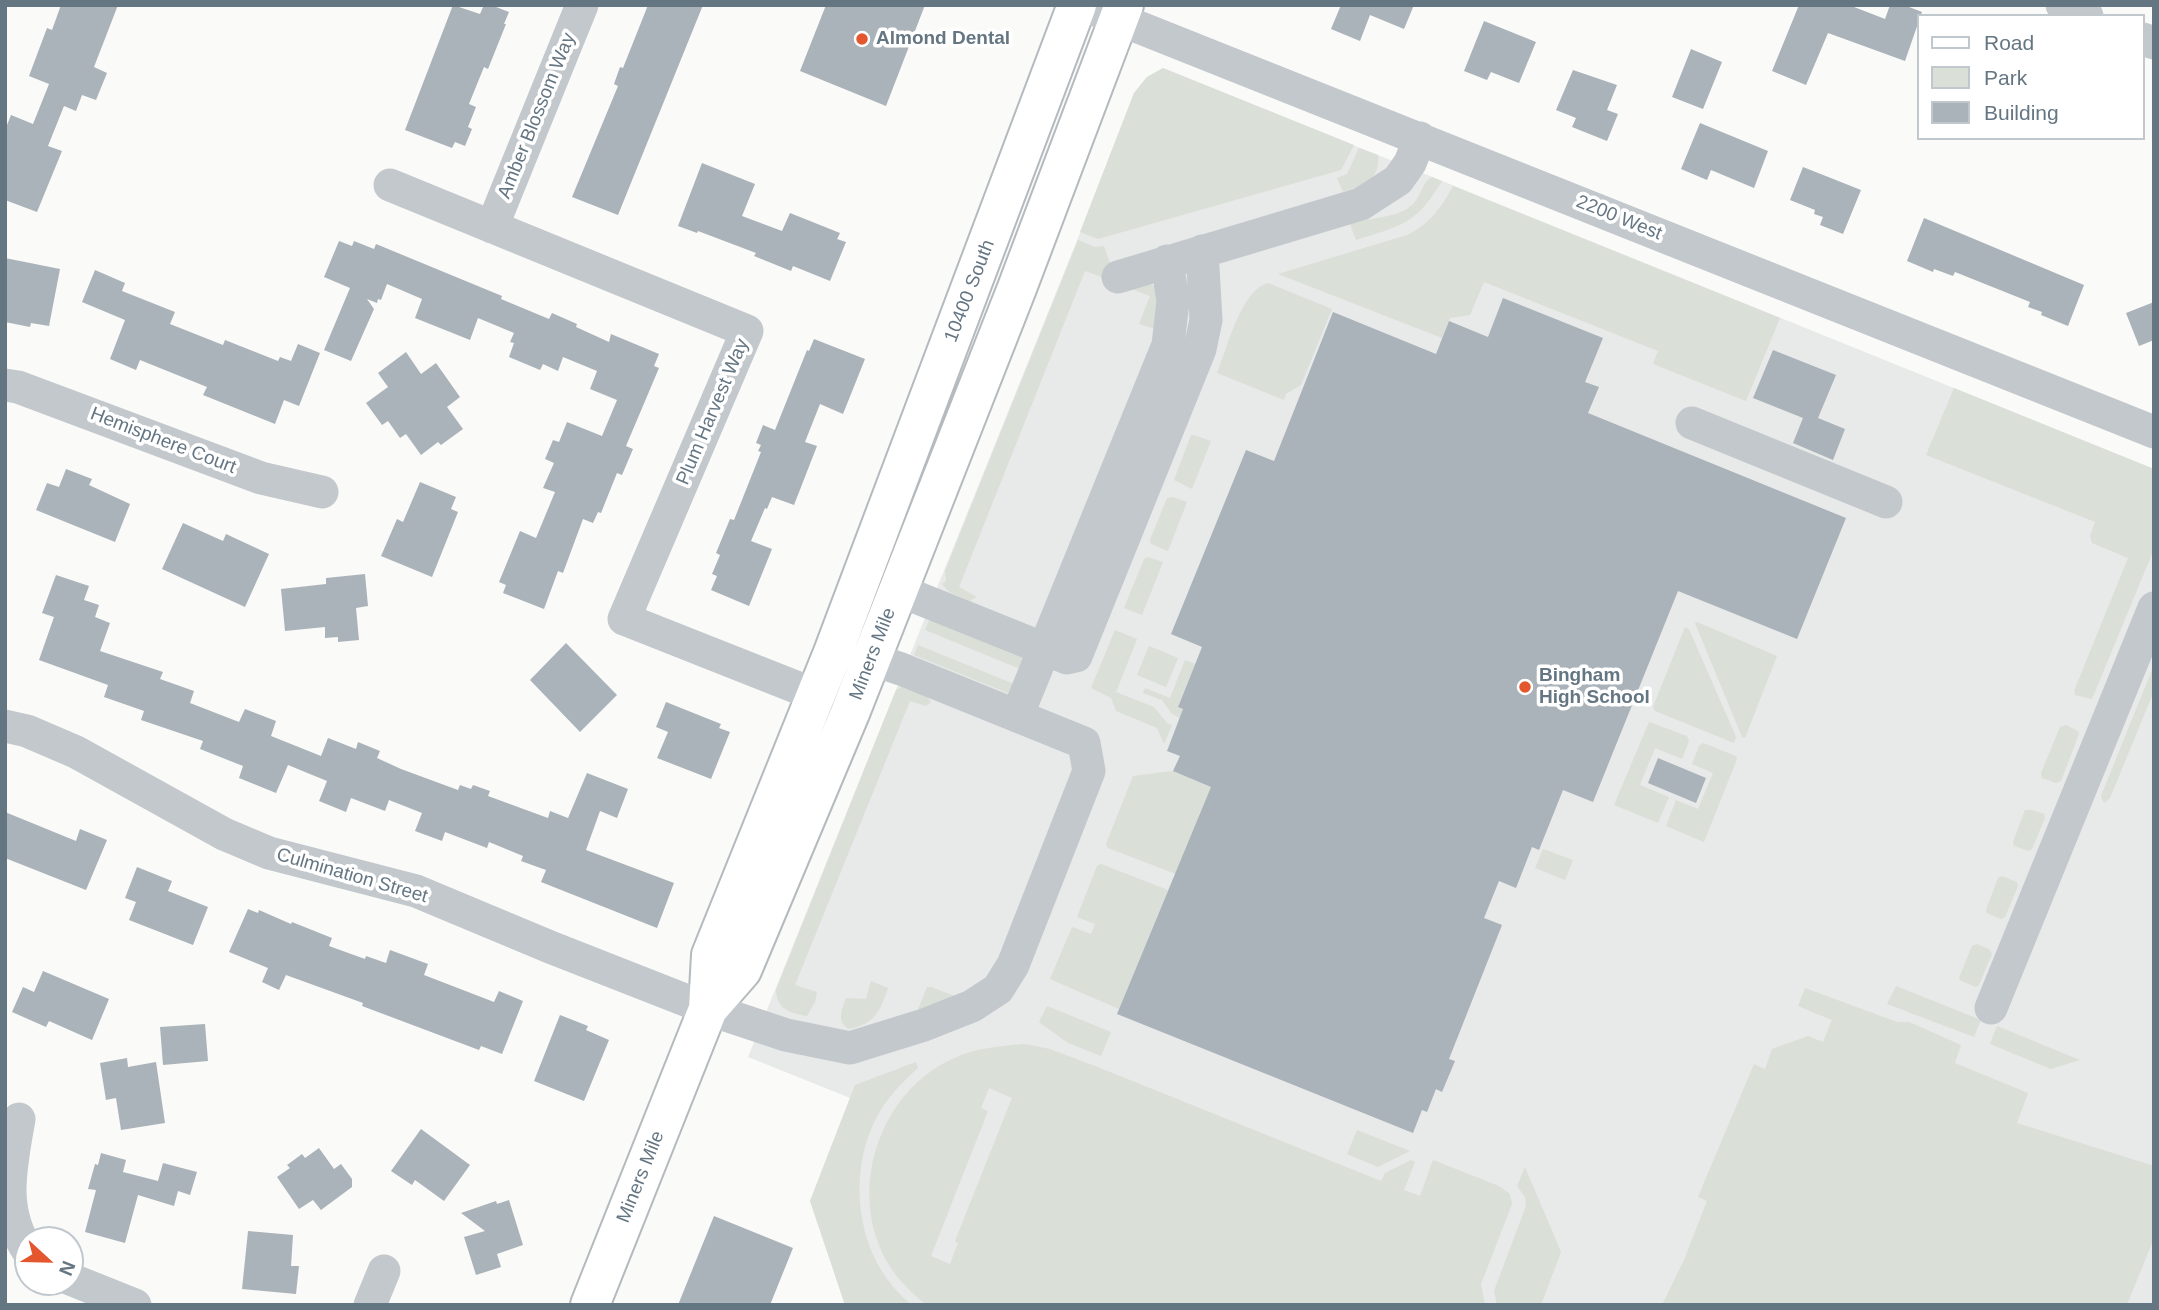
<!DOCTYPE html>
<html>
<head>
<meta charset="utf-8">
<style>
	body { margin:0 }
	#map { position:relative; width:2159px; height:1310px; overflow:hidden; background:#fafaf8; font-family:Arial,sans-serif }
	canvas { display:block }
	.frame { position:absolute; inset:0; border:7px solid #657683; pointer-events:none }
	.legend { position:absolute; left:1917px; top:14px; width:228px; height:126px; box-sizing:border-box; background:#fff; border:2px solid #c1c8cd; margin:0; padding:9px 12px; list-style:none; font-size:21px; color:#657683 }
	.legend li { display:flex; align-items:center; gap:14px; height:35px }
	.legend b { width:35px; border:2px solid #c1c8cd }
	.north { position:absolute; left:14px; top:1226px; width:70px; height:70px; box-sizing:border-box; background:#fff; border:2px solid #c1c8cd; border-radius:50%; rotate:112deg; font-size:19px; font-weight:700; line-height:28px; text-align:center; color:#657683 }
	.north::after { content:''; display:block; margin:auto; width:24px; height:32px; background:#e4572e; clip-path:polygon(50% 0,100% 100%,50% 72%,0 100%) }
</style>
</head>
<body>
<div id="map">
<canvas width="2159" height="1310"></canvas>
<div class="frame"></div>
<ul class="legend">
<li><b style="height:9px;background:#fff"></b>Road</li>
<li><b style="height:19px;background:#dadfd7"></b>Park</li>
<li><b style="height:19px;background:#aab3b9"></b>Building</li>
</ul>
<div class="north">N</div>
</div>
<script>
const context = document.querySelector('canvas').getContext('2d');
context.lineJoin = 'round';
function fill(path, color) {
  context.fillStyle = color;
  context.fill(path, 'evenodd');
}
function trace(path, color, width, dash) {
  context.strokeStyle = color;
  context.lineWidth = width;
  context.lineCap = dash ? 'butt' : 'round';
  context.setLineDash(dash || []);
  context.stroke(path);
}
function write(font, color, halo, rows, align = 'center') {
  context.font = font + ' Arial,sans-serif';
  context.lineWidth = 7;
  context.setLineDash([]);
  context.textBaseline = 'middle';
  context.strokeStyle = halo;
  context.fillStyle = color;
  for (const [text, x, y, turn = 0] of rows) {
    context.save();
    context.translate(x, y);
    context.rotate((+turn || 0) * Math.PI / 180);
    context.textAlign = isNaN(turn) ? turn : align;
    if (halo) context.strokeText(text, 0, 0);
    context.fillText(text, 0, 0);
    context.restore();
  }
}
const built = new Path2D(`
	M 1163,68 L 2154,469 L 2154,1305 L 845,1305 L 810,1201 L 850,1098 L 748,1057 L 1080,233 L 1134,93 L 1147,77 Z`);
const green = new Path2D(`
	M 1163,68 L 1354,145 L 1341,170 L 1098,239 L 1080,232 L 1134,93 L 1147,77 Z
	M 1359,148 L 1378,155 C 1381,179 1362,187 1343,192 L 1337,178 L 1347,174 Z
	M 1432,177 L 1442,181 C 1415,225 1403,225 1356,240 L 1350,224 C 1370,217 1398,219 1413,204 C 1422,196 1421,183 1432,177 Z
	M 1453,186 L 1780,318 L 1746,401 L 1653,364 L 1658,351 L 1484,282 L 1470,315 L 1450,318 L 1442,338 L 1278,274 L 1407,235 C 1430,224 1441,208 1453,186 Z
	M 1078,240 L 1095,247 L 1104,246 L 1110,263 L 1105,275 L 1102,277 L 1085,271 L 959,587 L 977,597 L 969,601 L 949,592 L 942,584 L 946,581 L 945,571 Z
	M 1149,282 L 1158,289 L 1155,329 L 1139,324 L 1150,296 L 1132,289 Z
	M 1268,283 L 1332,309 L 1301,385 L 1286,394 L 1284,400 L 1217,373 C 1227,348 1241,290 1268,283 Z
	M 1954,388 L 2154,469 L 2154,549 L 2092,699 L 2075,695 L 2074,691 L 2128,558 L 2092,543 L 2090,536 L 2095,522 L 1926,455 Z
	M 1191,435 L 1194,435 L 1211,441 L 1192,489 L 1174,480 Z
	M 1173,497 L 1187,502 L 1168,551 L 1151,544 L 1150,540 L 1167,498 Z
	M 1148,557 L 1163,562 L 1142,615 L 1124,608 L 1144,559 Z
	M 929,620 L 1025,659 L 1020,669 L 925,630 Z
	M 1697,622 L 1777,656 L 1745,738 L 1742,737 L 1695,623 Z
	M 1685,627 L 1689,629 L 1736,737 L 1734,743 L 1655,711 L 1653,707 Z
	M 1115,630 L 1137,639 L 1116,692 L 1154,707 L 1167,723 L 1172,725 L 1164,744 L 1157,728 L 1116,711 L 1111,698 L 1091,688 Z
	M 918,645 L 1014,684 L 1010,694 L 914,655 Z
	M 1149,646 L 1178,658 L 1166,687 L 1137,675 Z
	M 1185,660 L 1195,664 L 1178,706 L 1183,709 L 1180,718 L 1172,714 L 1162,700 L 1143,693 L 1145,688 L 1170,698 Z
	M 2154,665 L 2154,691 L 2110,798 L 2104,803 L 2101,796 Z
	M 901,687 L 928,697 L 931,702 L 926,706 L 910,701 L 795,985 L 817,992 L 815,1002 L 807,1016 C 789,1013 777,1009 776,990 L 896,690 Z
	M 1649,722 L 1687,736 L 1689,741 L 1682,759 L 1655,748 L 1640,785 L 1669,797 L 1658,823 L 1614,805 Z
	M 2066,725 L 2078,731 L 2079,734 L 2061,781 L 2056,783 L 2042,778 L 2041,773 L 2060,727 Z
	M 1703,743 L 1736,756 L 1737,759 L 1704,842 L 1666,826 L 1676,800 L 1698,809 L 1713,773 L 1692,764 L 1699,746 Z
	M 1173,771 L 1211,787 L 1176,874 L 1108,848 L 1106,844 L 1133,776 Z
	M 2025,810 L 2032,810 L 2044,814 L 2045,818 L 2032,849 L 2029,851 L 2014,846 L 2013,842 Z
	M 1543,849 L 1573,860 L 1565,880 L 1535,868 Z
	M 1101,864 L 1168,890 L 1119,1009 L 1050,979 L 1072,927 L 1091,934 L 1095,924 L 1077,917 L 1097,866 Z
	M 2002,876 L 2017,882 L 2018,886 L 2005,917 L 2001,919 L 1987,913 L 1986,910 L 1998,878 Z
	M 1977,944 L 1989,949 L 1992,954 L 1979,985 L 1976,987 L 1961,981 L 1959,978 L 1972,946 Z
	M 871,981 L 888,988 C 880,1011 875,1024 849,1029 C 836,1022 842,1009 846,998 L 866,999 Z
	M 1896,986 L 1981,1020 L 1974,1037 L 1887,1004 Z
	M 927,987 L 931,987 L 955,996 L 920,1011 L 918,1009 Z
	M 1805,988 L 1897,1022 L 1909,1022 L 1961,1045 L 1955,1063 L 2028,1093 L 2017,1123 L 2154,1166 L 2154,1238 L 2127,1305 L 1662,1305 L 1684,1260 L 1707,1201 L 1698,1197 L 1754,1064 L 1765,1069 L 1772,1049 L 1808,1036 L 1823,1042 L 1832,1020 L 1798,1006 Z
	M 1047,1006 L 1111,1032 L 1101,1056 L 1068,1043 L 1039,1022 Z
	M 1997,1026 L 2080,1060 L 2051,1069 L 1990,1044 Z
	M 1025,1044 L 1050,1049 L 1100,1068 L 1381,1181 L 1385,1173 L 1411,1160 L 1415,1162 L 1404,1190 L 1420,1196 L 1433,1160 L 1499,1186 L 1510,1194 L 1512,1204 L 1481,1284 L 1485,1305 L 927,1305 C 906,1289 886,1267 878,1242 C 853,1174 885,1090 952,1059 C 975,1048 999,1046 1025,1044 ZM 989,1088 L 1012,1098 L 955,1241 L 958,1243 L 950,1264 L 931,1256 L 988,1111 L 981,1108 Z
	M 916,1062 L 918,1068 C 905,1080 892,1092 882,1108 C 844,1168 854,1260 912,1305 L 845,1305 L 810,1201 L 855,1085 Z
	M 1357,1130 L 1410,1151 L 1378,1167 L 1347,1154 Z
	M 1525,1167 L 1561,1252 L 1541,1305 L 1497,1305 L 1494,1291 L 1526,1206 L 1525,1197 L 1517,1186 Z`);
const building = new Path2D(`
	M 61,5 L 118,5 L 94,67 L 107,73 L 96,100 L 82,95 L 76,111 L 64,106 L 48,146 L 62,151 L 37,212 L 5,200 L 5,130 L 11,115 L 33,124 L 49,84 L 29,76 L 47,28 L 52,30 Z
	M 453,5 L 480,14 L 484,5 L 491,5 L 509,12 L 504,24 L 506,24 L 488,69 L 484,67 L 469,104 L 476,107 L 468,127 L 472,129 L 465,146 L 455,142 L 452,148 L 405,130 Z
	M 648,5 L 703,5 L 618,215 L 572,197 L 618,86 L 614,84 L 620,67 L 623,68 Z
	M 826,5 L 925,5 L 886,106 L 800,71 Z
	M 1341,5 L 1414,5 L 1404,29 L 1370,15 L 1360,41 L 1331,29 Z
	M 1799,5 L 1849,5 L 1885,19 L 1890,5 L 1904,5 L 1922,12 L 1905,61 L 1828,33 L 1806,85 L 1772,71 Z
	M 1484,21 L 1536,42 L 1519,83 L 1491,72 L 1487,80 L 1464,71 Z
	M 1691,49 L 1722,62 L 1703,109 L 1672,97 Z
	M 1573,70 L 1617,85 L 1607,110 L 1618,114 L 1607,141 L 1572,127 L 1576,118 L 1556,110 Z
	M 1700,123 L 1768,151 L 1754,188 L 1711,170 L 1707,180 L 1681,169 Z
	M 702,163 L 755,184 L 742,216 L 782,231 L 790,213 L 840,233 L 837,239 L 846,242 L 830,281 L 793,266 L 791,271 L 754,256 L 756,253 L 698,231 L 697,233 L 678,226 Z
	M 1803,167 L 1861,190 L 1843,234 L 1820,225 L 1823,217 L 1814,214 L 1815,210 L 1790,200 Z
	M 1924,218 L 2084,285 L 2068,326 L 2041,315 L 2042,312 L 2028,307 L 2030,302 L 1955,272 L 1953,276 L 1934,269 L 1933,272 L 1907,261 Z
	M 339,241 L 352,246 L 354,241 L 374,249 L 376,244 L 502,296 L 501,299 L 549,319 L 552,313 L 577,324 L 576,327 L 609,342 L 611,334 L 659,354 L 654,366 L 659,368 L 626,446 L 633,449 L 622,475 L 617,473 L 601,513 L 598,512 L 593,523 L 583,519 L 563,573 L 558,571 L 544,609 L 503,593 L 506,585 L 499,582 L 520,531 L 536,538 L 555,492 L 543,488 L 554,463 L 545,459 L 553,440 L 559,442 L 567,422 L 602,436 L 617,400 L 590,389 L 597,371 L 563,357 L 558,371 L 543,364 L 540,370 L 509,357 L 514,343 L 510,342 L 514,333 L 478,318 L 470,340 L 415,318 L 422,299 L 387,284 L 381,300 L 378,299 L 377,303 L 367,299 L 374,309 L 351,361 L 324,350 L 350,288 L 324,277 Z
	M 5,258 L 60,269 L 49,326 L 31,323 L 30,327 L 5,322 Z
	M 95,270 L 125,283 L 122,291 L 175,312 L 170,324 L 223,345 L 225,340 L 278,361 L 280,357 L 291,361 L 298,344 L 320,353 L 299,406 L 284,400 L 275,424 L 203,395 L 207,387 L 140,360 L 136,370 L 110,359 L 125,320 L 82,302 Z
	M 1503,298 L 1603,338 L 1585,382 L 1599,387 L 1588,413 L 1846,518 L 1797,639 L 1678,591 L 1593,802 L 1563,790 L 1539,850 L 1532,847 L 1516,888 L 1499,881 L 1484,918 L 1502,925 L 1449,1059 L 1455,1061 L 1442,1092 L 1436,1089 L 1427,1112 L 1422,1110 L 1413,1133 L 1117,1014 L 1211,787 L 1173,771 L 1180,756 L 1167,751 L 1183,709 L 1178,707 L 1202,647 L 1171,634 L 1246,450 L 1274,461 L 1333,312 L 1436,354 L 1449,321 L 1488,337 Z
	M 2154,302 L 2154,340 L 2139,346 L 2126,313 Z
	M 814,339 L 865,359 L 843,414 L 820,404 L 805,442 L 817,446 L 794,505 L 772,497 L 767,509 L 765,508 L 751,541 L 772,549 L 749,606 L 711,590 L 717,576 L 712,574 L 720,555 L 716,553 L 730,519 L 734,520 L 761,452 L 758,451 L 761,445 L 756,443 L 763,425 L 775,430 L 807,350 L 809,351 Z
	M 1773,350 L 1836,375 L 1818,418 L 1845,429 L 1833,460 L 1793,443 L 1803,418 L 1753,398 Z
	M 406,352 L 421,374 L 436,363 L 460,397 L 447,407 L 463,429 L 441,445 L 438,442 L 421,455 L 406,434 L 400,438 L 388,421 L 382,425 L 366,403 L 388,387 L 378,373 Z
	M 66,469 L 92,479 L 89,485 L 130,504 L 115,542 L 36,510 L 47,483 L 59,487 Z
	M 420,482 L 456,497 L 451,509 L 458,512 L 432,577 L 381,556 L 397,519 L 403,522 Z
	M 183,523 L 223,541 L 226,534 L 269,554 L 245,607 L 162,569 Z
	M 365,574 L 368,606 L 356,608 L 359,640 L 338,642 L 338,637 L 325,638 L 325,627 L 285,631 L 281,589 L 326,584 L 326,578 Z
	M 56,575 L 89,586 L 84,600 L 99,605 L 95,617 L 110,623 L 100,651 L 163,672 L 160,679 L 194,691 L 190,703 L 239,722 L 245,709 L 276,721 L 271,736 L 321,756 L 328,738 L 356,749 L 358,742 L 380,751 L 377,758 L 401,769 L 458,790 L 460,785 L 471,789 L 473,785 L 490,791 L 488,796 L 548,818 L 550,811 L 568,818 L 587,773 L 628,789 L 617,818 L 600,811 L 586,850 L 674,883 L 657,928 L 541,882 L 546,870 L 521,861 L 523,856 L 489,842 L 487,848 L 445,832 L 442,841 L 415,831 L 422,813 L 389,800 L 385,811 L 351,798 L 346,812 L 319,801 L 327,781 L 288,765 L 276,793 L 239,778 L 243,766 L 200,749 L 203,741 L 141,720 L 144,711 L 104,697 L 108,685 L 39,660 L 54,617 L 42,613 Z
	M 566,643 L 617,695 L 580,732 L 530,680 Z
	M 666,702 L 721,724 L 719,728 L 730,732 L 711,779 L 657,758 L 668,732 L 656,727 Z
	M 1658,758 L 1706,778 L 1696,803 L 1648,783 Z
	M 5,812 L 76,841 L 80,829 L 107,840 L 86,890 L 5,858 Z
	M 137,867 L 172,881 L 168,891 L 208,907 L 193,945 L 129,920 L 136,902 L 125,898 Z
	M 248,909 L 258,913 L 259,910 L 291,924 L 292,922 L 332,938 L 329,946 L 365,959 L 366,956 L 386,963 L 390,950 L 428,964 L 424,975 L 494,1002 L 499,991 L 523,1001 L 502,1054 L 481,1046 L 479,1050 L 362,1006 L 363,1003 L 286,975 L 279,990 L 262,982 L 268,968 L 229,952 Z
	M 43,971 L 109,999 L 92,1040 L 49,1021 L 46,1027 L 12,1012 L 23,987 L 34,992 Z
	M 560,1015 L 588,1026 L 586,1030 L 609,1040 L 584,1101 L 534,1081 Z
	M 205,1024 L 208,1061 L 163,1065 L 160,1027 Z
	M 127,1058 L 128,1067 L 156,1062 L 165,1123 L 121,1130 L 116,1098 L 106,1100 L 100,1063 Z
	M 421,1129 L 470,1165 L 444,1201 L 415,1180 L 412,1185 L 391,1171 Z
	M 319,1148 L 334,1169 L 341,1164 L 352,1179 L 352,1187 L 321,1210 L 313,1200 L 299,1209 L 277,1177 L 290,1168 L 287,1165 L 302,1154 L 305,1158 Z
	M 101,1153 L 126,1160 L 123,1172 L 158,1181 L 163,1163 L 197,1172 L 190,1195 L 178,1191 L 174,1206 L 138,1195 L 125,1243 L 85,1232 L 96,1190 L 88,1189 L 95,1164 L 98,1165 Z
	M 509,1200 L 523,1245 L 497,1254 L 501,1267 L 476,1275 L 464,1237 L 485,1231 L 461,1213 L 496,1201 L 497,1204 Z
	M 714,1216 L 793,1248 L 770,1305 L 678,1305 Z
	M 248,1231 L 293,1235 L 291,1266 L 299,1266 L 296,1294 L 242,1289 Z`);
const minor = new Path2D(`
	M 1083,5 L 2154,432
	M 2062,5 L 2087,16
	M 2143,39 L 2154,43
	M 390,185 L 747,331 L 624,619 L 816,695
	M 492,227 L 582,5
	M 1118,277 L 1361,204 L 1398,180 L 1410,163 L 1420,138
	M 5,385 L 18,387 L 261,478 L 322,492
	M 1692,423 L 1886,502
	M 898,590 L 1067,658 L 1076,656 L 1200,349 L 1206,320 L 1202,251
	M 1017,716 L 1168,345 L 1173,301 L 1167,261
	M 5,726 L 27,731 L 76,752 L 224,834 L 269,853 L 416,891 L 550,947 L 708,1009 L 786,1035 L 850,1048 L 924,1025 L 972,1006 L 998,989 L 1013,965 L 1089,771 L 1084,743 L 901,669 L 871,659
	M 1991,1008 L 2154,608
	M 19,1119 C 11,1167 0,1208 28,1251
	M 70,1279 L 135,1305
	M 370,1305 L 384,1271`);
const major = new Path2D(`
	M 708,1009 L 742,970 L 850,713 L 1017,288 L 1124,5
	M 590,1305 L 708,1009 L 711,955 L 834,650 L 1077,5`);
const markers = [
	[862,39,7,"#e4572e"],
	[1525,687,7,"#e4572e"]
];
const poiNames = [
	["Almond Dental",876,39],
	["Bingham",1539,676],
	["High School",1539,698]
];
const streetNames = [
	["Amber Blossom Way",537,116,-68],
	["2200 West",1619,218,22],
	["10400 South",970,291,-69],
	["Plum Harvest Way",713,412,-67],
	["Hemisphere Court",163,441,21],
	["Miners Mile",873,654,-69],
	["Culmination Street",352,876,16],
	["Miners Mile",641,1177,-68]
];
fill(built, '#e8e9e9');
fill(green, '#dadfd7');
fill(building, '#aab3b9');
trace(major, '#b5babe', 42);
trace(minor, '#c3c8cc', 33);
trace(major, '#fff', 38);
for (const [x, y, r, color] of markers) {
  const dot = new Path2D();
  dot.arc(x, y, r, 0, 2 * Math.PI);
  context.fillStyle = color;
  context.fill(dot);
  trace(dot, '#fff', 2.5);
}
write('bold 19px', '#657683', '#fff', poiNames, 'left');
write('19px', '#657683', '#fff', streetNames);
</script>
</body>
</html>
